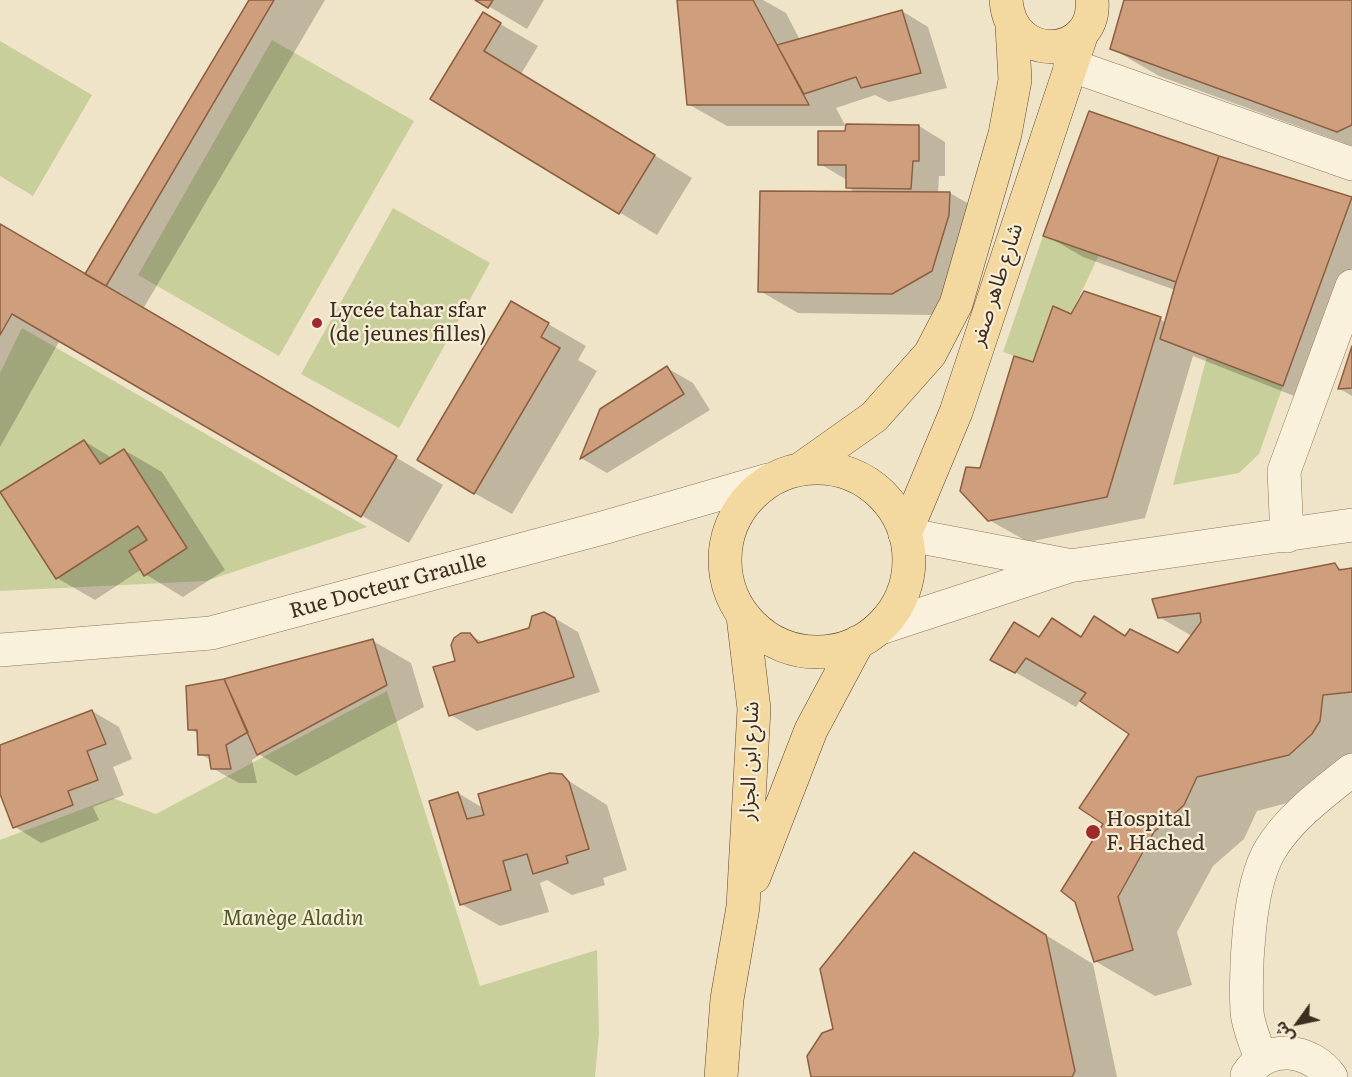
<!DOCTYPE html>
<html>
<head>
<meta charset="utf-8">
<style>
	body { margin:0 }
	#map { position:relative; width:1352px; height:1077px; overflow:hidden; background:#f0e4c8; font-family:Literata,"Noto Sans Arabic",serif }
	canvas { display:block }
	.north { position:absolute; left:1268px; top:993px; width:60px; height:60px; -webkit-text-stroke:4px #f7eed8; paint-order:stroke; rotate:237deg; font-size:16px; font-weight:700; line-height:24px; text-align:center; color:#3d2e20 }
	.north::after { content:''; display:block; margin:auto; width:21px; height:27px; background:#3d2e20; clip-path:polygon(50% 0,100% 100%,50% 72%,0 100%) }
</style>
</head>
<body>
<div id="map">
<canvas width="1352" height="1077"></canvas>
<div class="north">ش</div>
</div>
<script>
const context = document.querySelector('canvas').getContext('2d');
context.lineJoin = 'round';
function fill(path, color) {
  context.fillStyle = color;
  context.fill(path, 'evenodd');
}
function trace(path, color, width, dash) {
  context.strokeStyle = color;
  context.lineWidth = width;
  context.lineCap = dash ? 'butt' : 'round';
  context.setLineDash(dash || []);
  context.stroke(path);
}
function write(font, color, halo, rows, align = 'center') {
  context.font = font + ' Literata,"Noto Sans Arabic",serif';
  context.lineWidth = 4.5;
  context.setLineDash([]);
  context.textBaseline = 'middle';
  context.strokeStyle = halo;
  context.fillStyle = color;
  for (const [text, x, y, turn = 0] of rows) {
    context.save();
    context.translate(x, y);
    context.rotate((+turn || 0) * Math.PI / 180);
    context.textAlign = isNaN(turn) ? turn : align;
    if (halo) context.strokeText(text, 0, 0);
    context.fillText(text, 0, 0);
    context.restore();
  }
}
const green = new Path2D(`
	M 272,40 L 414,121 L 279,356 L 138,275 Z
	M 0,41 L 92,95 L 33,196 L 0,176 Z
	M 393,208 L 490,263 L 399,428 L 301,374 Z
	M 1043,236 L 1099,255 L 1071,314 L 1053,306 L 1033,362 L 1003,352 Z
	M 22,328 L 367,527 L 206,581 L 0,591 L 0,373 Z
	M 1207,356 L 1283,386 L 1259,454 L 1239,473 L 1173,485 Z
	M 387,691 L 480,986 L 597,950 L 599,1033 L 595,1077 L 0,1077 L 0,840 L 112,798 L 156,814 Z`);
const shadow = new Path2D(`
	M 251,0 L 325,0 L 143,309 L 443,485 L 409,543 L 60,340 L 0,447 L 0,225 L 86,276 Z
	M 478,0 L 544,0 L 527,29 Z
	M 678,0 L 763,0 L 786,13 L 800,40 L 902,11 L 928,27 L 947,88 L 889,102 L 875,95 L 836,108 L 845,125 L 919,126 L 945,142 L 945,176 L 939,176 L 938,193 L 950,193 L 988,215 L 970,293 L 931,315 L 798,313 L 760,291 L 857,193 L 847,187 L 847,180 L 820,164 L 847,133 L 847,126 L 727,126 L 688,104 Z
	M 1126,0 L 1352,0 L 1352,146 L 1159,76 L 1111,48 Z
	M 483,14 L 538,46 L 521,74 L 692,178 L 657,235 L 432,99 Z
	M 1218,157 L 1352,199 L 1352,324 L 1322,407 L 1193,356 L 1145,518 L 1028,542 L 989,520 L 981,469 L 1034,364 L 1072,316 L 1160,319 L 1166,323 L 1175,290 L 1083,257 L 1045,235 Z
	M 512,303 L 586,346 L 578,360 L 597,371 L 512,514 L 474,493 Z
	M 1352,350 L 1352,396 L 1340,389 Z
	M 667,368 L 693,383 L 710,410 L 607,473 L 581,458 L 601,410 Z
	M 84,441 L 112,458 L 124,450 L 162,472 L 225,570 L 183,597 L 145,574 L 142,569 L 95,600 L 57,578 Z
	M 1335,565 L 1345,571 L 1352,569 L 1352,786 L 1257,811 L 1244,839 L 1213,866 L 1177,932 L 1192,985 L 1155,996 L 1095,961 L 1105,823 L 1131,734 L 1081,699 L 1076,707 L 992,659 L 1040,639 L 1053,620 L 1082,637 L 1095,618 L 1127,637 L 1178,655 L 1192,636 L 1159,617 Z
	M 540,614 L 551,616 L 578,632 L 600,692 L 477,731 L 451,715 L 457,662 L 470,635 L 484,643 L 531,629 Z
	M 373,641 L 411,663 L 424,707 L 296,776 L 260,755 L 252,760 L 257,783 L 239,783 L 212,768 L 211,760 L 200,754 L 199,734 L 190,729 Z
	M 92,711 L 119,727 L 132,759 L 113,767 L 124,795 L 93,807 L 99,820 L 41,843 L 15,827 L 0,789 L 0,747 Z
	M 561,776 L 607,805 L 627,870 L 603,878 L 605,885 L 572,895 L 547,880 L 540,883 L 549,912 L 500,926 L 461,904 L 458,793 L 483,808 Z
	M 914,854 L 1093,964 L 1117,1077 L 812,1077 Z`);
const building = new Path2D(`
	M 249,0 L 274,0 L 106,286 L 85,274 Z
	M 475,0 L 493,0 L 488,8 Z
	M 677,0 L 753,0 L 809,105 L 687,105 Z
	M 1124,0 L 1352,0 L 1352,125 L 1337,132 L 1110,49 Z
	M 902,10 L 921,73 L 861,88 L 856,77 L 804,94 L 777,45 Z
	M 483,12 L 501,23 L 484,51 L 655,155 L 619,214 L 430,99 Z
	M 1089,111 L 1219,156 L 1176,282 L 1043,236 Z
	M 846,124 L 919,125 L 919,161 L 913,161 L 911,189 L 846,188 L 846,165 L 818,165 L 818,131 L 845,131 Z
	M 1219,156 L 1352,197 L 1283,386 L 1160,339 L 1176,282 Z
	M 760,191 L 950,192 L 949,215 L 932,271 L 892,294 L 758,292 Z
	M 0,224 L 397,456 L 361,517 L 12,314 L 0,335 Z
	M 1084,291 L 1161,317 L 1107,497 L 988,521 L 960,491 L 966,467 L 980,468 L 1014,356 L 1033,362 L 1053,306 L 1071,314 Z
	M 511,301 L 549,323 L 541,337 L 560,348 L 474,494 L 417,460 Z
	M 1352,346 L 1352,388 L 1338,389 Z
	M 667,366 L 684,394 L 580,459 L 600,409 Z
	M 84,440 L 100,464 L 124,449 L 187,548 L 144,576 L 129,551 L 147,540 L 138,526 L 56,579 L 0,492 Z
	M 1335,563 L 1339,570 L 1352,568 L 1352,692 L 1323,695 L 1320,721 L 1312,734 L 1289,755 L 1197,777 L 1184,805 L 1154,832 L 1118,897 L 1133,950 L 1094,962 L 1075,902 L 1061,891 L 1103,824 L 1079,808 L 1129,734 L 1080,701 L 1086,693 L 1026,658 L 1015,673 L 990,660 L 1014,622 L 1039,637 L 1052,618 L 1081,637 L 1094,616 L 1125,636 L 1130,629 L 1178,653 L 1201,622 L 1200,613 L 1158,618 L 1152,599 Z
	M 544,612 L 555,618 L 574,677 L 449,716 L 433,667 L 455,661 L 451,645 L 454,638 L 461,633 L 470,633 L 478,643 L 529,628 L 532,616 Z
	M 373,639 L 387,685 L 257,755 L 224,679 Z
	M 224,679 L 248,732 L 226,745 L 231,769 L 211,769 L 209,755 L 198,755 L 197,730 L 188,730 L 186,686 Z
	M 92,710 L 106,744 L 87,751 L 98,780 L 68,791 L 73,805 L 13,828 L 0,794 L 0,745 Z
	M 550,773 L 562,774 L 569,782 L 589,849 L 566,856 L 568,863 L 533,874 L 527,854 L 503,861 L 511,890 L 460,905 L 429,801 L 458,792 L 467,819 L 484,815 L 478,794 Z
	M 914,852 L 1046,935 L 1075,1071 L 1072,1077 L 811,1077 L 807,1056 L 822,1033 L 833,1029 L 820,969 Z`);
const minor = new Path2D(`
	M 1070,65 L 1352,164
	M 905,534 L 1067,565
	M 1287,536 L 1284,471 L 1352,286
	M 880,628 L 1069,566 L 1352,525
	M 0,650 L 211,633 L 606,527 L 768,480
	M 1261,1060 C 1257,1045 1248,1027 1247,1012 C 1245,969 1248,887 1270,850 C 1289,818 1323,793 1352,770
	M 1247,1075 C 1267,1042 1311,1049 1331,1077`);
const major = new Path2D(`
	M 1006,0 C 1011,66 1097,58 1092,0
	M725 560a92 92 0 1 1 184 0a92 92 0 1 1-184 0Z
	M 802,468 L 874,417 L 930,354 L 956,304 L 1005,134 L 1015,80 L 1012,26
	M 905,534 L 956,412 L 1082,33
	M 754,877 L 811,730 L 858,642
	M 721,1077 L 727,999 L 743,907 L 754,709 L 743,616`);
const markers = [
	[317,323,6,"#9e2a2b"],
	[1093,832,8,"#9e2a2b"]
];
const streetNames = [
	["شارع طاهر صفر",997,285,-72],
	["Rue Docteur Graulle",388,586,-15],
	["شارع ابن الجزار",750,761,-88]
];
const poiNames = [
	["Lycée tahar sfar",329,311],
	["(de jeunes filles)",329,335],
	["Hospital",1106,820],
	["F. Hached",1106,844]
];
const parkNames = [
	["Manège Aladin",293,919]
];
fill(green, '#c9cf9b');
fill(shadow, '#0003');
fill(building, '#cf9f7d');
trace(building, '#8d5f41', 1.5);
trace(minor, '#8d765c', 34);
trace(major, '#5b4430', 34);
trace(minor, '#faf1dc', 33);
trace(major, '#f3d9a0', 33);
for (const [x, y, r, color] of markers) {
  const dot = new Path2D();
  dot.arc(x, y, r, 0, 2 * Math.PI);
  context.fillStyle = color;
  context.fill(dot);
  trace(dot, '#f7eed8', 2);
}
write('21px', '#3d2e20', '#f7eed8', streetNames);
write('21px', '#3d2e20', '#f7eed8', poiNames, 'left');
write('italic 21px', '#4d5a26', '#f7eed8', parkNames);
</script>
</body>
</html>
